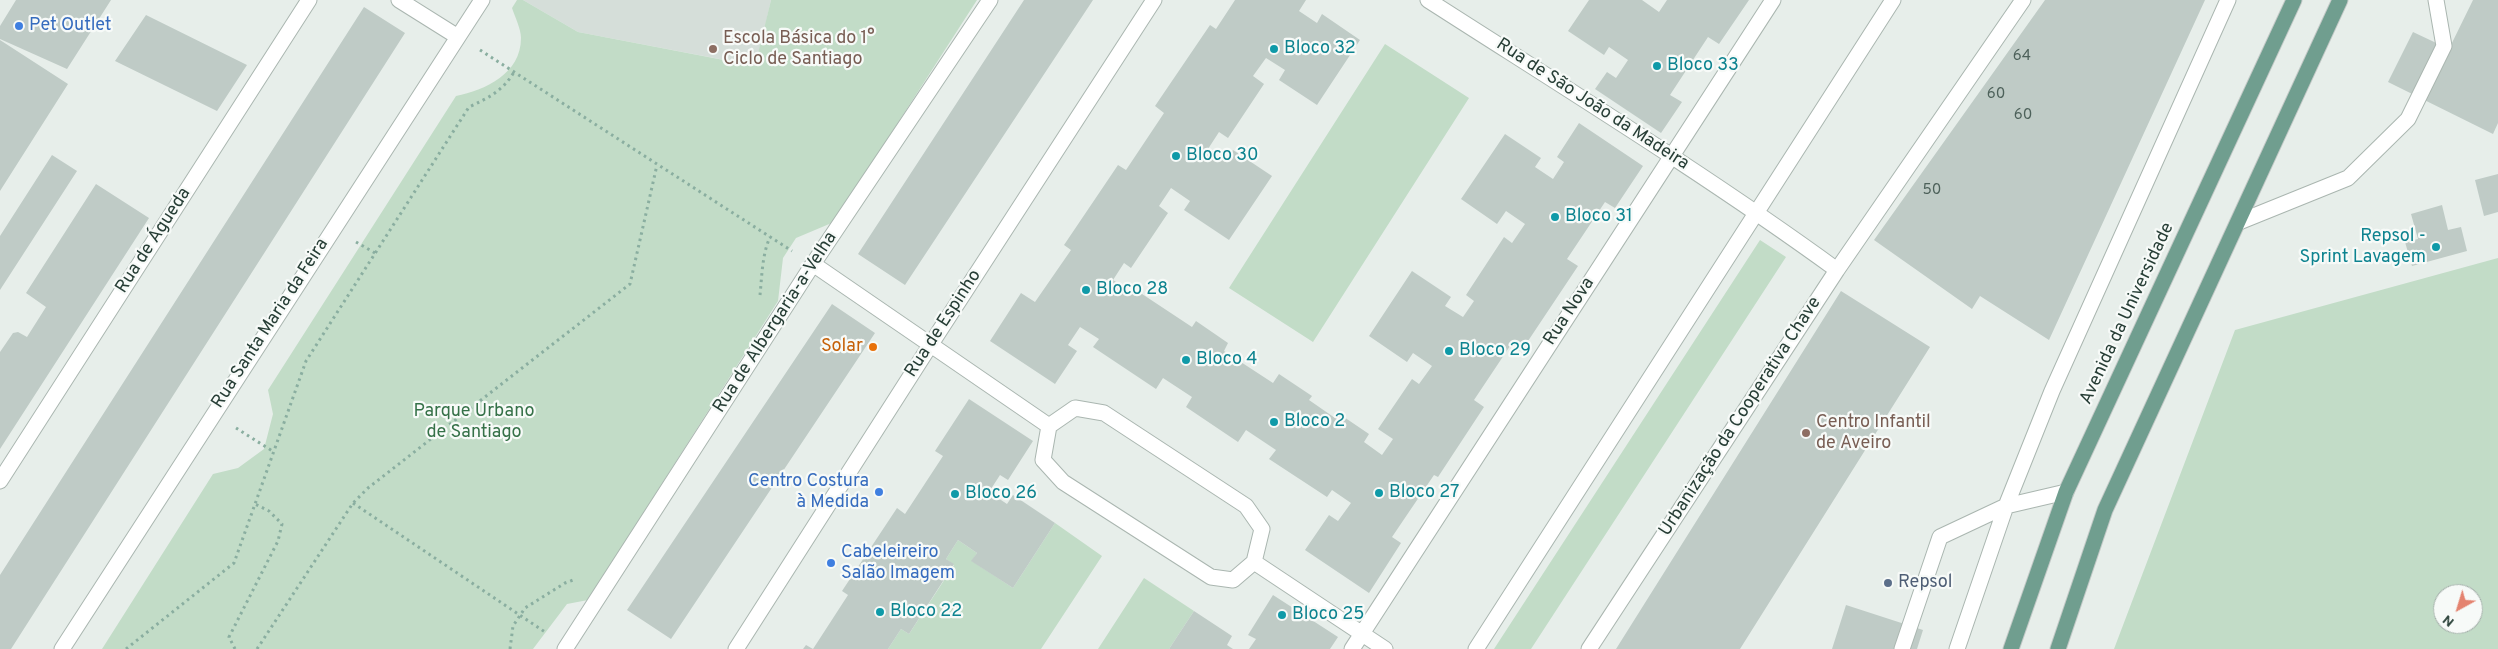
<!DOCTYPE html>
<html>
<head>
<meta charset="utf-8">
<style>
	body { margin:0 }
	#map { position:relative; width:2498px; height:649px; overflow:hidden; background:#e7eeea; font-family:Overpass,sans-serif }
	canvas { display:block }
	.north { position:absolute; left:2433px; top:584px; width:50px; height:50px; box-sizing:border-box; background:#f7faf8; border:1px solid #a4afaa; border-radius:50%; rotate:219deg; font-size:14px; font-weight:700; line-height:20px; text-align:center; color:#273e36 }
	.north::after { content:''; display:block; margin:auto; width:18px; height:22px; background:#e4836f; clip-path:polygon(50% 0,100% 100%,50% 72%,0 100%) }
</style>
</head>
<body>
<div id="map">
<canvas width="2498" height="649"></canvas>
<div class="north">N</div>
</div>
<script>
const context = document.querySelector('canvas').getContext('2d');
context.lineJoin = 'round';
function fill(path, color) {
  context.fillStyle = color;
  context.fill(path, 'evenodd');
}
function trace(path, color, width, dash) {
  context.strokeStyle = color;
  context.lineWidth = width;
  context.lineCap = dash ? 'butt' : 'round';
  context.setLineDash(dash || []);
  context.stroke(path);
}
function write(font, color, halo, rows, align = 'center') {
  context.font = font + ' Overpass,sans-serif';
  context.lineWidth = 4.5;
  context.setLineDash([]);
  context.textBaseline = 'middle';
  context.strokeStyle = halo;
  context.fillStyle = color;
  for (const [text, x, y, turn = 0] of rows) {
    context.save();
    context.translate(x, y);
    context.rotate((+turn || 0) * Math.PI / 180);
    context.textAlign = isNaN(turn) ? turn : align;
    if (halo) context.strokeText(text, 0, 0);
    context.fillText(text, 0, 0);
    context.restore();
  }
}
const built = new Path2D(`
	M 523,0 L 771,0 L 756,66 L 578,32 Z`);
const green = new Path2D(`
	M 517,0 L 523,0 L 578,32 L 755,66 L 771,0 L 977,0 L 834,222 L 796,238 L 783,258 L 778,301 L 588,600 L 567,604 L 533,649 L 102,649 L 213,474 L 238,468 L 264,449 L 273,414 L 268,390 L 456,96 C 485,90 521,74 521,38 C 521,29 515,17 512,8 Z
	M 1385,44 L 1469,98 L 1313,342 L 1229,288 Z
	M 1760,240 L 1786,257 L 1531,649 L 1494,649 Z
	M 2498,258 L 2498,649 L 2114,649 L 2235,330 ZM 2443,594 L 2473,594 L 2473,624 L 2443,624 Z
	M 1055,523 L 1102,556 L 1041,649 L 888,649 L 901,629 L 909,634 L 954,565 L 946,559 L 958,540 L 977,553 L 972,561 L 1013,588 Z
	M 1144,578 L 1194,611 L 1169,649 L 1098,649 Z`);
const building = new Path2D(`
	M 16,0 L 111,0 L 67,69 L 0,39 L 0,26 Z
	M 1024,0 L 1093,0 L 905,285 L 858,254 Z
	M 1235,0 L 1306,0 L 1299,11 L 1317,23 L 1322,14 L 1360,40 L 1317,105 L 1279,80 L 1285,70 L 1266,58 L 1253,76 L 1264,84 L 1228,138 L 1219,132 L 1208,149 L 1226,161 L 1233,150 L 1272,176 L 1229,240 L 1184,210 L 1190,201 L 1171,188 L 1159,206 L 1168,213 L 1131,268 L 1124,263 L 1113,280 L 1131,292 L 1133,288 L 1192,327 L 1196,321 L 1228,343 L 1224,351 L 1273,383 L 1279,374 L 1312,396 L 1309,400 L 1335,418 L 1338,413 L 1369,434 L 1364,442 L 1382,455 L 1393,439 L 1378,429 L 1412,379 L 1419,384 L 1432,366 L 1413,353 L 1407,362 L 1369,336 L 1412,271 L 1451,297 L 1445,306 L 1463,317 L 1474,301 L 1466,295 L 1504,237 L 1512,243 L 1525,224 L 1506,211 L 1497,224 L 1461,199 L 1505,134 L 1541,158 L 1535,167 L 1553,179 L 1564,162 L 1557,157 L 1579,123 L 1643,166 L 1615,208 L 1605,202 L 1567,259 L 1578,266 L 1522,350 L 1512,343 L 1474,400 L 1484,407 L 1438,477 L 1434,475 L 1392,537 L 1401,543 L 1369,593 L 1305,550 L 1329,515 L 1338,521 L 1351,503 L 1332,490 L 1327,497 L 1269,459 L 1276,450 L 1246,430 L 1238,442 L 1186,407 L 1192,397 L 1163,378 L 1156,389 L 1093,347 L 1099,339 L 1080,327 L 1068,345 L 1077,351 L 1055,384 L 990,341 L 1021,293 L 1035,302 L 1071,250 L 1064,245 L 1118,165 L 1126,170 L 1164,113 L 1155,106 L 1210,25 L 1216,29 Z
	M 1589,0 L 1642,0 L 1659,12 L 1667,0 L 1749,0 L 1719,44 L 1708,37 L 1670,95 L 1682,102 L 1661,133 L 1595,89 L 1607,72 L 1616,78 L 1628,60 L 1609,47 L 1604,55 L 1568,31 Z
	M 2045,0 L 2205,0 L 2049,340 L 1980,296 L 1972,309 L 1874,240 Z
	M 2473,0 L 2498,0 L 2498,123 L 2493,134 L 2388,82 L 2413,32 L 2449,49 Z
	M 364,7 L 405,33 L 11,649 L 0,649 L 0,575 Z
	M 146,15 L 247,65 L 217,111 L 115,61 Z
	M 0,40 L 68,84 L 0,191 Z
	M 52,155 L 77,171 L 0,290 L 0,236 Z
	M 2498,174 L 2498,212 L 2484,216 L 2475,180 Z
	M 96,184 L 149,218 L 0,449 L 0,352 L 13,333 L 18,332 L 27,337 L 46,307 L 26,293 Z
	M 2442,205 L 2448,230 L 2461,227 L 2467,251 L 2412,266 L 2405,242 L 2418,239 L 2411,214 Z
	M 1841,291 L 1930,347 L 1740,649 L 1616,649 Z
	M 832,304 L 875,333 L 671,639 L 627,610 Z
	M 969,399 L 1033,441 L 1008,480 L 1000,475 L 989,492 L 1007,504 L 1013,495 L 1055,523 L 1013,588 L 971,561 L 977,553 L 958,540 L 946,559 L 954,564 L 909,634 L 901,629 L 888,649 L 803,649 L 806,645 L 813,649 L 848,595 L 842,591 L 897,508 L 905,514 L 943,456 L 935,451 Z
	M 1273,595 L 1338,637 L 1330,649 L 1249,649 L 1256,639 L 1248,635 Z
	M 1846,605 L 1923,630 L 1917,649 L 1832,649 Z
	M 1194,611 L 1232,636 L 1227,645 L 1233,649 L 1169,649 Z`);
const path = new Path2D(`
	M 480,50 L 792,251
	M 356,242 L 375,253
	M 760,295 C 762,276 762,255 770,237
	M 236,428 L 274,452
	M 353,503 L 545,632
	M 126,649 L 234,563 L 306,361 L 469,107 C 488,98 503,91 514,72
	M 235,649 L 229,637 L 278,541 L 282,524 L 269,511 L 255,504
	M 257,649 L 353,503 L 368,488 L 630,284 L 657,165
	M 510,649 L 513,626 L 525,608 L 565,583 L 576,579`);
const minor = new Path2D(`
	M 399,0 L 458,37
	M 1428,0 C 1565,88 1705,174 1837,270
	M 2239,222 L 2348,178 L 2408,119 L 2444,46 L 2436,0
	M 813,264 L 1049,426
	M 1075,408 L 1104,413 L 1246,506 L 1262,529 L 1254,562 L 1233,580 L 1211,577 L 1063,482 L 1043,460 L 1049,426 Z
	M 0,481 L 309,0
	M 1254,562 L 1385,649
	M 62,649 L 482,0
	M 565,649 L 813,264 L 990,0
	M 736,649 L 931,344 L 1154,0
	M 1352,649 L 1773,0
	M 1476,649 L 1893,0
	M 1589,649 L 1837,270 L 2023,0
	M 1902,649 L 1940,537 L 2006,506 L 2066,492
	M 1957,649 L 2006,506 L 2052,391 L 2228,0`);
const major = new Path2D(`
	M 2011,649 L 2066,492 L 2294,0
	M 2058,649 L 2105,510 L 2340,0`);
const markers = [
	[19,26,5,"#3f7fe0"],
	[713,49,5,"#8d6e63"],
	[1274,49,5,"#0f9aa8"],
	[1657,66,5,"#0f9aa8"],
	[1176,156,5,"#0f9aa8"],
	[1555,217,5,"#0f9aa8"],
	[2436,247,5,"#0f9aa8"],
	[1086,290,5,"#0f9aa8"],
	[873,347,5,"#e8710a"],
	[1449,351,5,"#0f9aa8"],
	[1186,360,5,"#0f9aa8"],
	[1274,422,5,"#0f9aa8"],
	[1806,433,5,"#8d6e63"],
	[879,492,5,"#3f7fe0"],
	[1379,493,5,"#0f9aa8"],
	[955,494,5,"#0f9aa8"],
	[831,563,5,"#3f7fe0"],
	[1888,583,5,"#5c6f8a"],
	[880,612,5,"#0f9aa8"],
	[1282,615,5,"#0f9aa8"]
];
const numberNames = [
	["64",2022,57],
	["60",1996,95],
	["60",2023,116],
	["50",1932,191]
];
const shopNames = [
	["Pet Outlet",29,26],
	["Centro Costura",869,482,"right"],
	["à Medida",869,503,"right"],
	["Cabeleireiro",841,553],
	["Salão Imagem",841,574]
];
const educationNames = [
	["Escola Básica do 1°",723,39],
	["Ciclo de Santiago",723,60],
	["Centro Infantil",1816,423],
	["de Aveiro",1816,444]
];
const cultureNames = [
	["Bloco 32",1284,49],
	["Bloco 33",1667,66],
	["Bloco 30",1186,156],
	["Bloco 31",1565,217],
	["Repsol -",2426,237,"right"],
	["Sprint Lavagem",2426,258,"right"],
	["Bloco 28",1096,290],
	["Bloco 29",1459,351],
	["Bloco 4",1196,360],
	["Bloco 2",1284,422],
	["Bloco 27",1389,493],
	["Bloco 26",965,494],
	["Bloco 22",890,612],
	["Bloco 25",1292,615]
];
const streetNames = [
	["Rua de São João da Madeira",1592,105,33],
	["Rua de Águeda",154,241,-57],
	["Rua Nova",1570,312,-57],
	["Avenida da Universidade",2128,314,-65],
	["Rua de Albergaria-a-Velha",776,323,-57],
	["Rua Santa Maria da Feira",271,324,-57],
	["Rua de Espinho",944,324,-57],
	["Urbanização da Cooperativa Chave",1741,417,-57]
];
const foodNames = [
	["Solar",863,347]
];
const parkNames = [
	["Parque Urbano",474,412],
	["de Santiago",474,433]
];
const serviceNames = [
	["Repsol",1898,583]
];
fill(built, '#d5ded9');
fill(green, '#c2dcc7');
fill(building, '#bfcbc6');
trace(minor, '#aab6b0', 17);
trace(major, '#c3c9c7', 17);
trace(path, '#8aaea0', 3, [2.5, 4]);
trace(minor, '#fff', 15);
trace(major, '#709e8f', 15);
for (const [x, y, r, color] of markers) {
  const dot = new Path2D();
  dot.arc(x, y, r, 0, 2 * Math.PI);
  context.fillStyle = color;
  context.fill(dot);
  trace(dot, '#f7faf8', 2);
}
write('15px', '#4d615a', null, numberNames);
write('18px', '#366cbe', '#f7faf8', shopNames, 'left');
write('18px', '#785e54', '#f7faf8', educationNames, 'left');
write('18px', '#0d838f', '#f7faf8', cultureNames, 'left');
write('18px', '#273e36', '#f7faf8', streetNames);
write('18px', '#c56008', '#f7faf8', foodNames, 'right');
write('18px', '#357148', '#f7faf8', parkNames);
write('18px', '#4e5e75', '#f7faf8', serviceNames, 'left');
</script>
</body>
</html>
